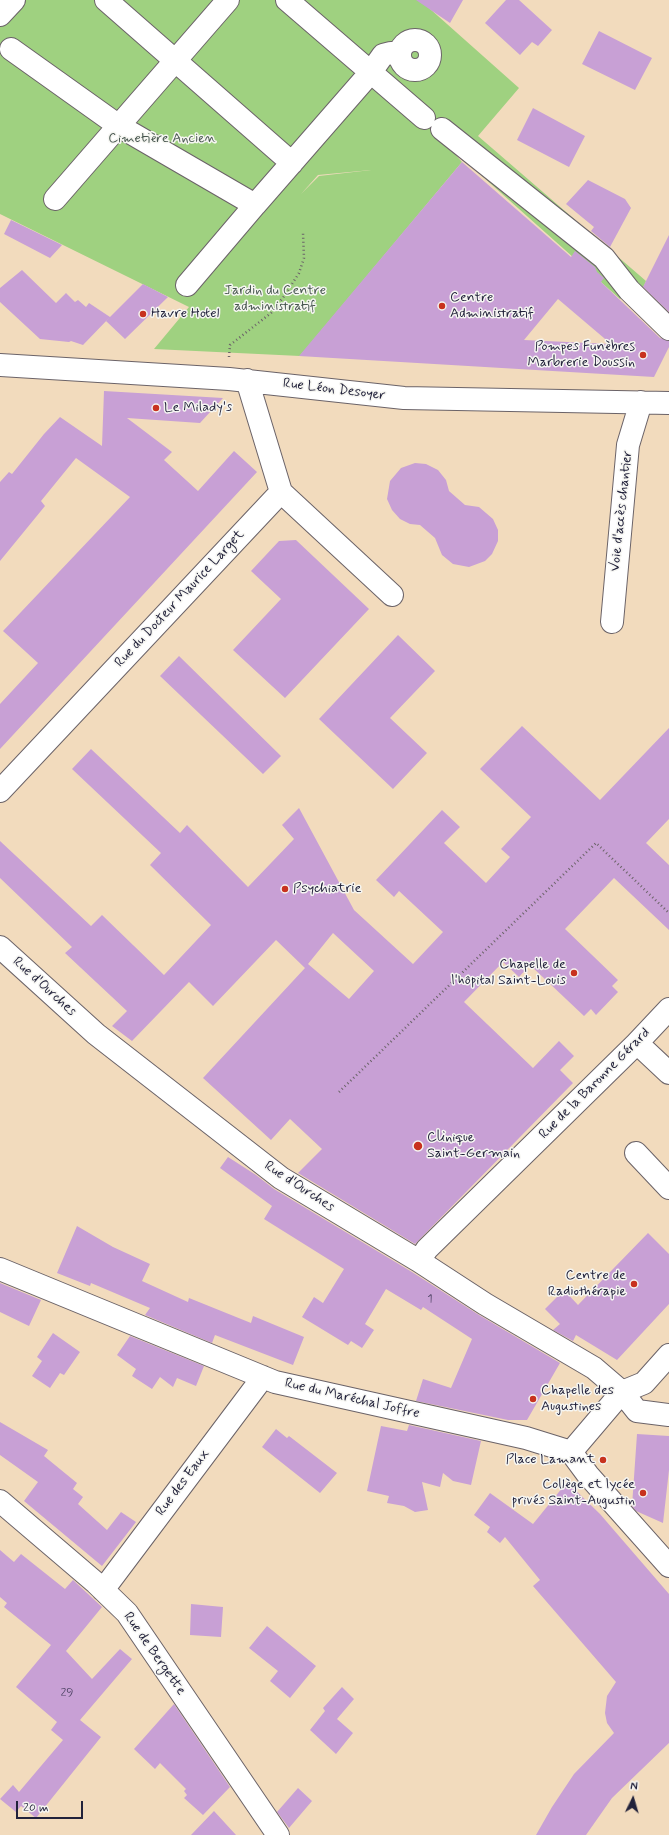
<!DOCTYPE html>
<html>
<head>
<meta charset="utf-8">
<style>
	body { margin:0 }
	#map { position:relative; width:669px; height:1835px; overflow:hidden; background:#f2dbbd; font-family:Mynerve,sans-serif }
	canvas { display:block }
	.north { position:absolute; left:613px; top:1779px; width:40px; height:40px; -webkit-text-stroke:3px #f6f6f2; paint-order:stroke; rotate:5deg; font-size:11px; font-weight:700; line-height:16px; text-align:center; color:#22223b }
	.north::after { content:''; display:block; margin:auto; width:14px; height:18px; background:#22223b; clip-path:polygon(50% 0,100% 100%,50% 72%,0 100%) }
	.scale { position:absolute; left:16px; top:1801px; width:67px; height:18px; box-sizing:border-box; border:2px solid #22223b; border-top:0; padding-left:5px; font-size:12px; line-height:14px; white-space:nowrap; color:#22223b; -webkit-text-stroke:3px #f6f6f2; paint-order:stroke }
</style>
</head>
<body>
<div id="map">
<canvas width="669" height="1835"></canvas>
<div class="north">N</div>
<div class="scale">20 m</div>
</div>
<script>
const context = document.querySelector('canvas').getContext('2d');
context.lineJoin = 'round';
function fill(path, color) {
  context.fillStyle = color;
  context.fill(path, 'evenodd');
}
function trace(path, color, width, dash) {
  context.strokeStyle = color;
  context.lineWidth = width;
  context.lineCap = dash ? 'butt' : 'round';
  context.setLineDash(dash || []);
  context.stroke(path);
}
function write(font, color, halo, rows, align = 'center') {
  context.font = font + ' Mynerve,sans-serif';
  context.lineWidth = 3;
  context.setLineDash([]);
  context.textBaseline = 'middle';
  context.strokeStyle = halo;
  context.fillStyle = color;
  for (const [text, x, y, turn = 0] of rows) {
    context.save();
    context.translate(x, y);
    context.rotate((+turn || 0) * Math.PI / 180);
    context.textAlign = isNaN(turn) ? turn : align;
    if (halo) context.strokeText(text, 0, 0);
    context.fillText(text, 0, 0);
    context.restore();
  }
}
const green = new Path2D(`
	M 0,0 L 420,0 L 519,88 L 478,136 L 646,281 L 643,288 L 637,283 L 620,299 L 445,143 L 462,162 L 300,356 L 154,349 L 189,307 L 0,214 ZM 371,170 L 319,176 L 301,194 L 318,175 Z`);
const building = new Path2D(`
	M 416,0 L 463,0 L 450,23 Z
	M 506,0 L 519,0 L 552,30 L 538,46 L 532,42 L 520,55 L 485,23 Z
	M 599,31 L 652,58 L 635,90 L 582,64 Z
	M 533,108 L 585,136 L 569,167 L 517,140 Z
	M 462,162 L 571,257 L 575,251 L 595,267 L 597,272 L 604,278 L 601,282 L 660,338 L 669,341 L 669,347 L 654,377 L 299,356 ZM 558,299 L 611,344 L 524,340 Z
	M 588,180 L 625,199 L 631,208 L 610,247 L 591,231 L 594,227 L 566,204 Z
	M 11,220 L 62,245 L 50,258 L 4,234 Z
	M 669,235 L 669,312 L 643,287 Z
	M 22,270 L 56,303 L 66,293 L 75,302 L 78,300 L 86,307 L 89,303 L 110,317 L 83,345 L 71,341 L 69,342 L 40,339 L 0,302 L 0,288 Z
	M 143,284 L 168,297 L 125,339 L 106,321 Z
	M 104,391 L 223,398 L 200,423 L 127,418 L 172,452 L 164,460 L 198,491 L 234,451 L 257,472 L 0,749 L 0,704 L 38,663 L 3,631 L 130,497 L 76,458 L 41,501 L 45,506 L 0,561 L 0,482 L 9,472 L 12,474 L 44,434 L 60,417 L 102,446 Z
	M 415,463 L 426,464 L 438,470 L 446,480 L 449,491 L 465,505 L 479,507 L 493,519 L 498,530 L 498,541 L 492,554 L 485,561 L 469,567 L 453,564 L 442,555 L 435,538 L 420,525 L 410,524 L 400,519 L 392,510 L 387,499 L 390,481 L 401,468 Z
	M 296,540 L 369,609 L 285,698 L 233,650 L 281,599 L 251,571 L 279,541 Z
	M 398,635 L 435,671 L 390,718 L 427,753 L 393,789 L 319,719 Z
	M 179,656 L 281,756 L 263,774 L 160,676 Z
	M 522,726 L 600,800 L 669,728 L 669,819 L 646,843 L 669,865 L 669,930 L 614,878 L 565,929 L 618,980 L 612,986 L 618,992 L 596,1015 L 591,1009 L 584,1016 L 530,965 L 519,977 L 503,962 L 464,1002 L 533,1068 L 559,1041 L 574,1056 L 560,1070 L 573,1083 L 415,1244 L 298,1173 L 322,1149 L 290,1119 L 271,1140 L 203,1078 L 305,968 L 276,940 L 213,1006 L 189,982 L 132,1041 L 112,1026 L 127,1011 L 65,953 L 72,947 L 0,878 L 0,841 L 91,926 L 102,915 L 164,975 L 211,925 L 150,865 L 161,853 L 72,769 L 91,749 L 180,833 L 187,825 L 248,887 L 294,839 L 282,825 L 299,808 L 354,910 L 413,964 L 443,932 L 399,891 L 394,897 L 376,880 L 442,810 L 460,827 L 444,843 L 486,883 L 510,857 L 501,849 L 531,817 L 480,769 ZM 333,933 L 374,971 L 349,999 L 308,964 Z
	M 228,1157 L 256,1175 L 274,1189 L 412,1272 L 479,1315 L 560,1363 L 527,1420 L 508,1420 L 416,1401 L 423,1379 L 451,1388 L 472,1339 L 423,1307 L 421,1310 L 386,1289 L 365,1324 L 374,1330 L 362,1348 L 351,1341 L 348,1345 L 302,1317 L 314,1297 L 323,1303 L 344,1269 L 264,1219 L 272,1206 L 220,1168 Z
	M 77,1226 L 113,1247 L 150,1264 L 142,1281 L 188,1302 L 189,1298 L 251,1323 L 253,1316 L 304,1337 L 293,1365 L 215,1335 L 212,1343 L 145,1315 L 150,1308 L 91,1283 L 90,1286 L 57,1273 Z
	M 648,1233 L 669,1254 L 669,1304 L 617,1360 L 576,1335 L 573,1341 L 553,1330 L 560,1324 L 545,1309 L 564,1290 L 578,1305 Z
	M 0,1283 L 41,1300 L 29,1326 L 0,1312 Z
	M 53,1333 L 80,1352 L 64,1375 L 60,1373 L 50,1388 L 32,1376 L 42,1361 L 37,1357 Z
	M 130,1336 L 204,1366 L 196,1386 L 177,1378 L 173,1387 L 160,1377 L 152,1389 L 132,1376 L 136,1369 L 117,1355 Z
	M 0,1422 L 48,1450 L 44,1456 L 77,1483 L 73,1489 L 83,1497 L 78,1504 L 107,1530 L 121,1512 L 136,1522 L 102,1566 L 24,1501 L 38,1482 L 0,1455 Z
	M 409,1425 L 481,1441 L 471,1485 L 453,1481 L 443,1473 L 440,1487 L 422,1482 L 428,1510 L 415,1512 L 404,1506 L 387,1503 L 389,1496 L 367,1491 L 381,1426 L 407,1431 Z
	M 276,1429 L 287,1438 L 289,1436 L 337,1473 L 320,1493 L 262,1447 Z
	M 637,1434 L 669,1436 L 669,1470 L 663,1523 L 636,1511 L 632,1506 Z
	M 567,1482 L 600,1514 L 669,1594 L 669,1743 L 612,1798 L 586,1835 L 536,1835 L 552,1807 L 574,1774 L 614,1733 L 607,1723 L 605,1713 L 607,1696 L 616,1682 L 533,1586 L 540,1580 L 505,1537 L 500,1543 L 487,1532 L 490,1527 L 474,1515 L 490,1493 L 533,1524 Z
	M 0,1550 L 14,1562 L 21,1554 L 65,1589 L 73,1580 L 102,1607 L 66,1651 L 92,1679 L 120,1649 L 132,1659 L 80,1720 L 101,1737 L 36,1818 L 21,1806 L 16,1812 L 0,1799 L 13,1785 L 19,1792 L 63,1740 L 51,1730 L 57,1722 L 16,1687 L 51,1645 L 4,1607 L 7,1603 L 0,1597 Z
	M 191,1604 L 223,1607 L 221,1637 L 190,1635 Z
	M 267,1626 L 316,1666 L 290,1698 L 270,1681 L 278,1671 L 249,1648 Z
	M 342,1687 L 354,1699 L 337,1719 L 353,1733 L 336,1754 L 310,1730 L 325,1711 L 323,1708 Z
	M 174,1704 L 230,1787 L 203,1815 L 184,1798 L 187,1795 L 184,1791 L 186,1789 L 160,1763 L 155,1769 L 134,1749 Z
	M 298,1788 L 312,1801 L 289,1828 L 277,1812 Z
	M 214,1811 L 236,1835 L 191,1835 Z`);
const path = new Path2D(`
	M 229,357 L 230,345 L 271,313 L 285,295 L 299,273 L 304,258 L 303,233
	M 339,1092 L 596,843 L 669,913`);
const minor = new Path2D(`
	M 106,0 L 292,163
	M 287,0 L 424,118
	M 0,15 L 14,0
	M400 55a15 15 0 1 1 30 0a15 15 0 1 1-30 0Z
	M 11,49 L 119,126 L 255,205 L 371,72 L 383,55 L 391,53 L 399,54
	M 442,129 L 604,258 L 629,290 L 669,329
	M 55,199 L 228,0
	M 187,285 L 255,205
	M 0,365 L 229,379 L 404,398 L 669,403
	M 281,492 L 392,595
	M 612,622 L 628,445 L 641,402
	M 0,791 L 281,492 L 247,380
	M 0,947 L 96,1034 L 281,1178 L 419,1261 L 485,1304 L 594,1368 L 622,1392 L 637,1411 L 669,1415
	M 637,1043 L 669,1073
	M 636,1153 L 669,1188
	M 419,1261 L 427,1249 L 637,1043 L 669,1009
	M 0,1269 L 275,1382 L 526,1438 L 571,1452 L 588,1475 L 669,1566
	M 571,1452 L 622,1392 L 644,1383 L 669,1355
	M 0,1501 L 96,1583 L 127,1613 L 278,1835
	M 103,1590 L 263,1377`);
const markers = [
	[442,306,4,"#c8321e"],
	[143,314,4,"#c8321e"],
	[643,355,4,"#c8321e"],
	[156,408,4,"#c8321e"],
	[285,889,4,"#c8321e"],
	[574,973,4,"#c8321e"],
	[418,1146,5,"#c8321e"],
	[634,1284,4,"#c8321e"],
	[533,1399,4,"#c8321e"],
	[603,1460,4,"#c8321e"],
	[643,1493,4,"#c8321e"]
];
const numberNames = [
	["1",430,1299],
	["29",67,1693]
];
const parkNames = [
	["Cimetière Ancien",162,139],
	["Jardin du Centre",275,291],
	["administratif",275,307]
];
const poiNames = [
	["Centre",450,298],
	["Administratif",450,314],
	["Havre Hotel",151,314],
	["Pompes Funèbres",635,347,"right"],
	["Marbrerie Doussin",635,363,"right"],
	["Le Milady's",164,408],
	["Psychiatrie",293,889],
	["Chapelle de",566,965,"right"],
	["l'hôpital Saint-Louis",566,981,"right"],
	["Clinique",427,1138],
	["Saint-Germain",427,1154],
	["Centre de",626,1276,"right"],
	["Radiothérapie",626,1292,"right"],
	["Chapelle des",541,1391],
	["Augustines",541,1407],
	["Place Lamant",595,1460,"right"],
	["Collège et lycée",635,1485,"right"],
	["privés Saint-Augustin",635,1501,"right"]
];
const streetNames = [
	["Rue Léon Desoyer",334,390,7],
	["Voie d'accès chantier",622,511,-84],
	["Rue du Docteur Maurice Larget",180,599,-47],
	["Rue d'Ourches",44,987,42],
	["Rue de la Baronne Gérard",595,1084,-45],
	["Rue d'Ourches",299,1187,33],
	["Rue du Maréchal Joffre",352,1399,13],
	["Rue des Eaux",183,1483,-53],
	["Rue de Bergette",154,1654,55]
];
fill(green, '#9fd180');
fill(building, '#c8a0d5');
trace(minor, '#6b6368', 24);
trace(path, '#6b6368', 2.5, [1, 3]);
trace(minor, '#fff', 22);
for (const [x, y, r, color] of markers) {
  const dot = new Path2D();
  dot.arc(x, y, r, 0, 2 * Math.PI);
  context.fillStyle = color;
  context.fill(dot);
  trace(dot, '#f6f6f2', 1.5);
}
write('12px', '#4c4262', null, numberNames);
write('14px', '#485750', '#f6f6f2', parkNames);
write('14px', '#22223b', '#f6f6f2', poiNames, 'left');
write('14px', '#22223b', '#f6f6f2', streetNames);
</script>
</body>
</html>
